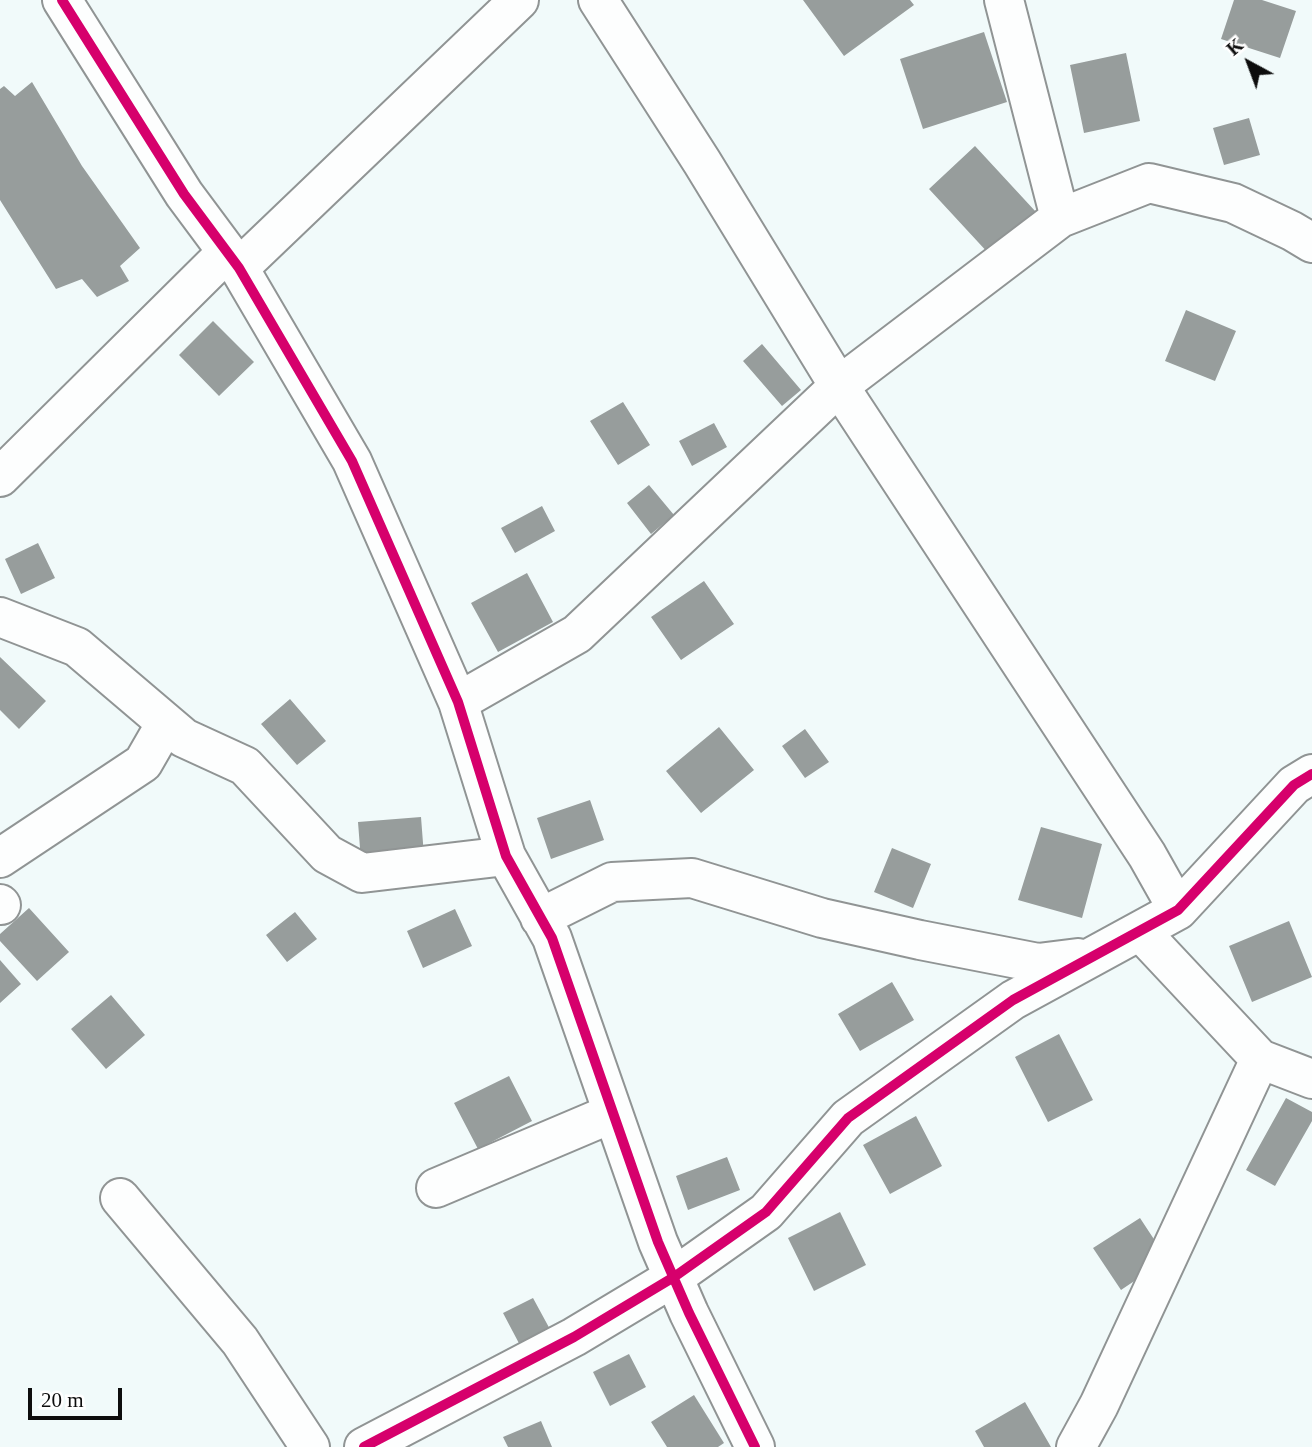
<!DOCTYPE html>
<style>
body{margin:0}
#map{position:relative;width:1312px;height:1447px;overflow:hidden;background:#f1fafa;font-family:"Times New Roman",serif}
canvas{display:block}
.north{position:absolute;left:1214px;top:28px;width:70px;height:70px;-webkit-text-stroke:5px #fff;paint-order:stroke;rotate:319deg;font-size:19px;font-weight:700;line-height:28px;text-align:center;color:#0d0d0d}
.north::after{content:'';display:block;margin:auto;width:24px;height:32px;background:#0d0d0d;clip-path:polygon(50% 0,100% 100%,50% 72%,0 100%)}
.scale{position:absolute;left:28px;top:1388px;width:94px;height:32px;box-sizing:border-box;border:4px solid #0d0d0d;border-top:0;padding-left:9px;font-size:21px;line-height:24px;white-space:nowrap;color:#0d0d0d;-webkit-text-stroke:5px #fff;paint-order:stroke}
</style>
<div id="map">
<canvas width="1312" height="1447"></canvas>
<div class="north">K</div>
<div class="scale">20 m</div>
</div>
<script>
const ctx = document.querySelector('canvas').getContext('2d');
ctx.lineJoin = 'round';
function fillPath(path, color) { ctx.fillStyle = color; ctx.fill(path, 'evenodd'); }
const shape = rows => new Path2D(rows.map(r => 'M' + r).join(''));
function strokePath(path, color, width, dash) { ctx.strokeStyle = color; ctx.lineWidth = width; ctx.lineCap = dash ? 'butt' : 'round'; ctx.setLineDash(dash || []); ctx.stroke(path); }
const building = shape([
 [803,0,910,0,914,5,844,56],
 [1234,0,1262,0,1296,11,1280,58,1221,39],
 [984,32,1007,102,923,129,900,59],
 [1126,53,1140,121,1084,133,1070,65],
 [32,82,82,166,140,248,120,266,129,281,97,297,82,279,56,289,0,200,0,89,4,86,15,96],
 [1249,118,1260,155,1224,165,1213,128],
 [975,146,1036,212,990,255,929,189],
 [1186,310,1236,331,1215,381,1165,361],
 [213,321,254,362,219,396,179,355],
 [762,344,801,390,782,406,743,361],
 [623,402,650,445,618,465,590,421],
 [714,423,727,447,692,466,679,441],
 [649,485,674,515,651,534,627,503],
 [542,506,555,531,515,553,501,528],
 [38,543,55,578,21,594,5,559],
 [527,573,553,622,498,652,471,603],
 [704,581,734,624,681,660,651,617],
 [0,657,46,701,19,729,0,710],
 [290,699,326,741,297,765,261,724],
 [719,727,754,770,701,813,666,771],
 [805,729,829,762,805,778,782,746],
 [590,800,604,840,551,859,537,818],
 [421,817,424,856,361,861,358,822],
 [1041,827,1102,844,1082,918,1018,900],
 [892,848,931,864,913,908,874,892],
 [29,908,69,952,37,981,0,941,0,934],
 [455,909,472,946,423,968,407,931],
 [295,912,317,939,287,962,266,935],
 [1289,921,1312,977,1252,1002,1229,946],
 [0,960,21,984,0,1003],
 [892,982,914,1020,860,1051,838,1014],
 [111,995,145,1035,106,1069,71,1029],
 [1059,1034,1093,1100,1048,1122,1015,1057],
 [509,1076,532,1121,478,1149,454,1103],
 [1286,1098,1312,1112,1312,1121,1275,1186,1246,1170],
 [916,1116,942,1166,890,1194,863,1145],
 [727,1157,740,1190,688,1210,676,1176],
 [840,1212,866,1265,814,1291,788,1238],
 [1140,1218,1167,1259,1121,1290,1093,1248],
 [533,1298,552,1333,522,1349,503,1313],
 [629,1354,646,1387,610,1406,593,1372],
 [694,1395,724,1443,718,1447,667,1447,651,1422],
 [1025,1402,1051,1447,984,1447,975,1431],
 [541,1421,552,1447,508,1447,503,1437]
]);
const minor = shape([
 [62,0,184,194,239,268,352,461,458,702,506,856,552,938,658,1242,689,1313,755,1447],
 [598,0,702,162,839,386,1147,855,1178,910],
 [1060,218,1149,183,1233,203,1292,231,1312,243],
 [239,268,519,0],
 [0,477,227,252],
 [0,617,77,647,184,738,245,766,327,854,362,873,506,856],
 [458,702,577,634,839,386,1060,218,1004,0],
 [0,858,143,763,166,723],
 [0,904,1,905],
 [540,918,612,882,692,878,822,918,920,940,1038,963,1078,958],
 [1260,1059,1312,1079],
 [436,1188,613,1113],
 [120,1198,240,1341,310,1447],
 [364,1447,574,1337,674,1277,766,1212,848,1118,1013,1000,1178,910,1294,785,1312,774],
 [1076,1447,1099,1405,1260,1059,1140,931]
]);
const cycleway = shape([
 [62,0,184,194,239,268,352,461,458,702,506,856,552,938,658,1242,689,1313,755,1447],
 [364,1447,574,1337,674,1277,766,1212,848,1118,1013,1000,1178,910,1294,785,1312,774]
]);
fillPath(building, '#979d9c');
strokePath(minor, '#909494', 42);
strokePath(minor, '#fdfefe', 38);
strokePath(cycleway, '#d6006c', 10);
</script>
